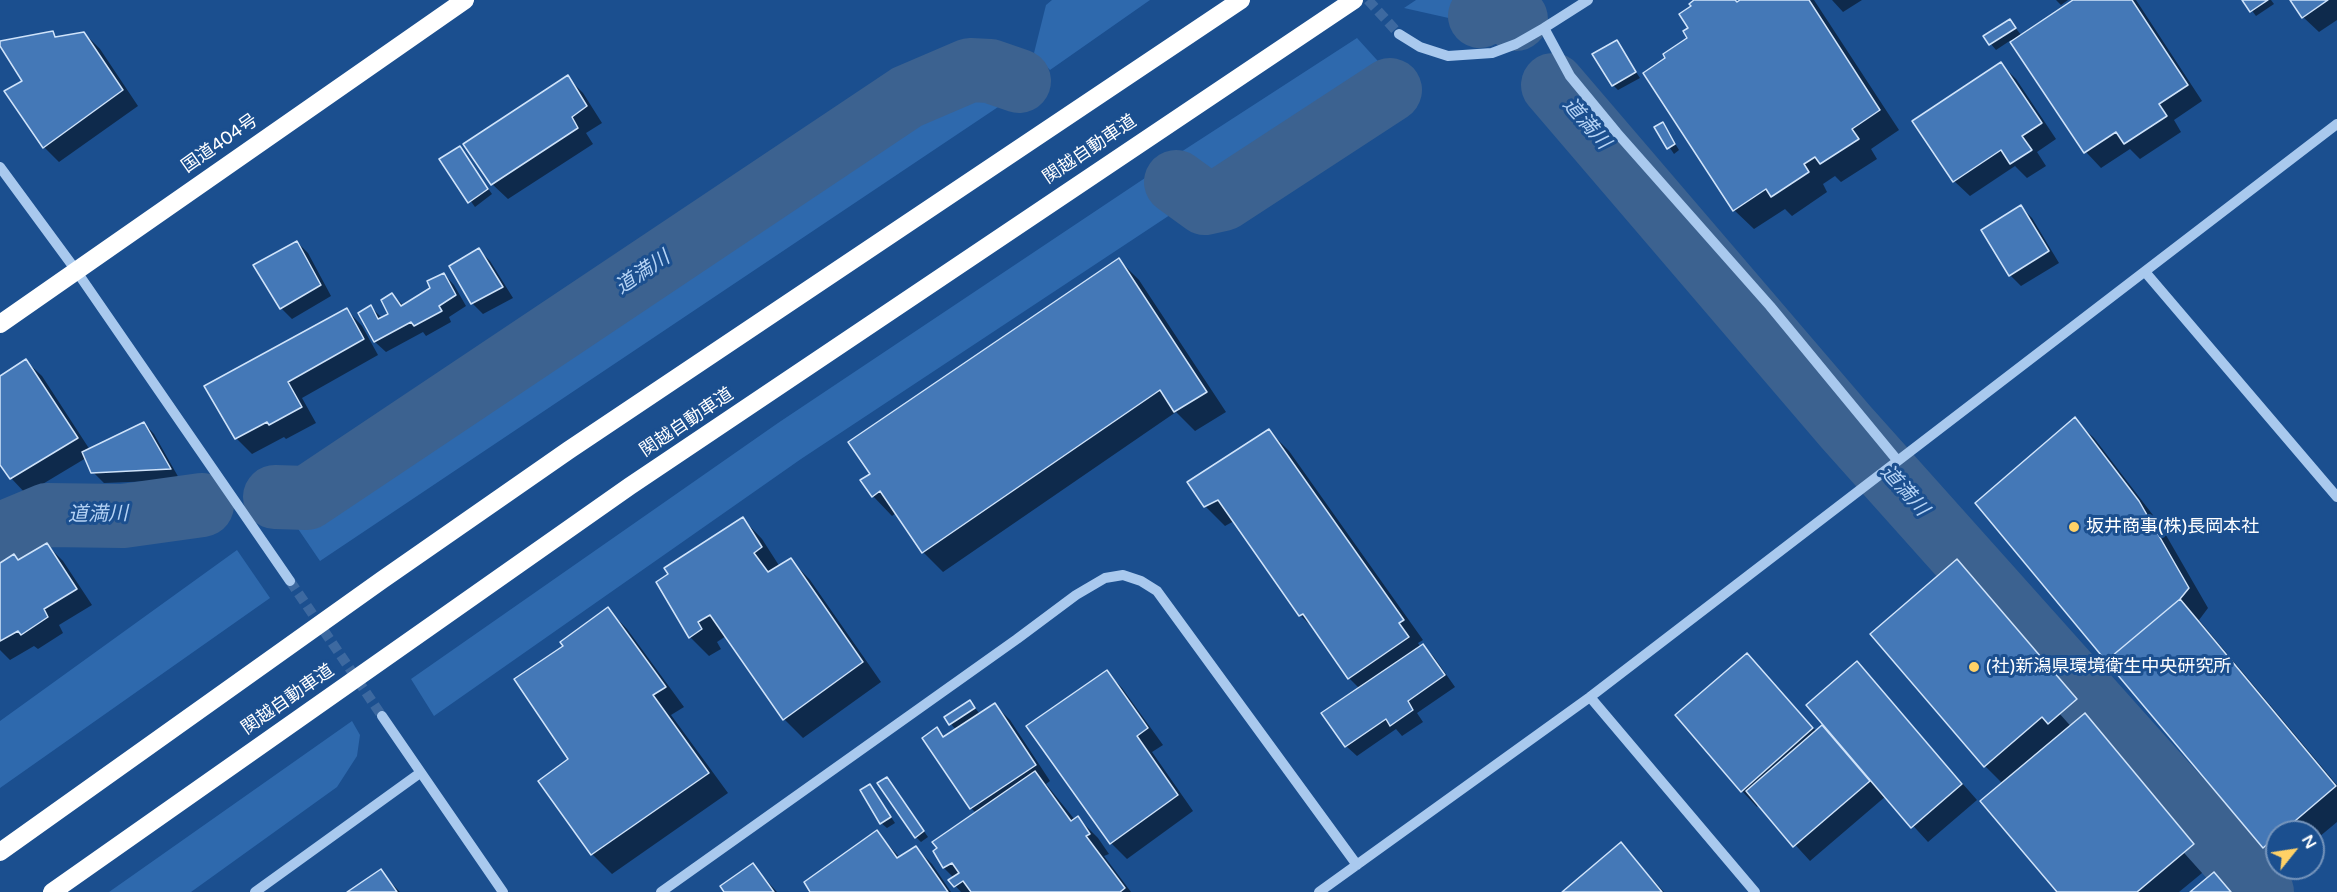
<!DOCTYPE html>
<meta charset="utf-8">
<style>
body{margin:0}
#map{position:relative;width:2337px;height:892px;overflow:hidden;background:#1b4f8f;font-family:"Varela Round",sans-serif}
canvas{display:block}
.north{position:absolute;left:2265px;top:820px;width:60px;height:60px;box-sizing:border-box;background:#1b4f8f;border:2px solid #7695bc;border-radius:50%;rotate:60deg;font-size:16px;font-weight:700;line-height:24px;text-align:center;color:#fff}
.north::after{content:'';display:block;margin:auto;width:21px;height:27px;background:#ffd166;clip-path:polygon(50% 0,100% 100%,50% 72%,0 100%)}
</style>
<div id="map">
<canvas width="2337" height="892"></canvas>
<div class="north">N</div>
</div>
<script>
const ctx = document.querySelector('canvas').getContext('2d');
ctx.lineJoin = 'round';
function fillPath(path, color) { ctx.fillStyle = color; ctx.fill(path, 'evenodd'); }
const shape = rows => new Path2D(rows.map(r => 'M' + r).join(''));
function strokePath(path, color, width, dash) { ctx.strokeStyle = color; ctx.lineWidth = width; ctx.lineCap = dash ? 'butt' : 'round'; ctx.setLineDash(dash || []); ctx.stroke(path); }
function write(font, color, halo, rows, align = 'center') {
  ctx.font = font + ' "Varela Round","Noto Sans JP",sans-serif'; ctx.lineWidth = 6; ctx.setLineDash([]); ctx.textBaseline = 'middle'; ctx.strokeStyle = halo; ctx.fillStyle = color; for (const [text, x, y, turn = 0] of rows) {
    ctx.save(); ctx.translate(x, y); ctx.rotate((+turn || 0) * Math.PI / 180); ctx.textAlign = isNaN(turn) ? turn : align; if (halo) ctx.strokeText(text, 0, 0); ctx.fillText(text, 0, 0); ctx.restore();
  }
}
const green = shape([
 [1052,0,1150,0,1050,70,1034,53,1046,5],
 [1416,0,1484,0,1453,19,1404,8],
 [1357,38,1386,70,1203,188,1164,163],
 [975,78,994,80,1016,95,320,561,290,517,910,102],
 [1148,176,1164,195,1182,207,801,459,434,716,411,679,778,423],
 [237,550,270,598,0,788,0,721],
 [352,721,360,735,357,756,337,787,191,892,109,892]
]);
const shadow = shape([
 [1697,0,1734,0,1738,3,1743,0,1814,0,1899,130,1871,149,1877,159,1841,182,1835,176,1823,184,1827,192,1792,216,1785,209,1754,229,1734,210,1668,58,1689,39,1692,7],
 [1832,0,1862,0,1843,12],
 [2056,0,2068,0,2061,5],
 [2076,0,2136,0,2202,101,2174,120,2181,132,2140,159,2130,149,2101,168,2086,152,2011,40,1996,50,1985,37,2010,21,2022,36],
 [2244,0,2271,0,2274,4,2256,16],
 [2292,0,2337,0,2337,20,2319,32,2303,17],
 [53,33,57,38,84,33,100,49,138,106,59,162,44,147,25,82,0,43],
 [1616,42,1640,78,1618,90,1613,85],
 [2001,64,2016,79,2056,139,2037,152,2046,166,2027,178,2015,166,1970,196,1954,181],
 [567,77,583,93,602,123,586,133,593,144,508,199,492,184],
 [1663,124,1679,150,1674,154,1656,127],
 [460,148,492,194,475,207,441,160],
 [2021,207,2032,218,2059,263,2021,286,2010,275,1983,230],
 [297,242,308,253,331,296,292,319,281,308],
 [479,250,490,261,513,298,483,314,473,304,451,267],
 [1119,260,1139,280,1226,412,1195,431,1176,412,943,572,923,552,896,513,892,516,873,496,872,475],
 [444,274,454,285,466,306,449,317,451,322,426,336,423,332,386,352,375,342,360,313,371,307,381,317,390,314,392,294,404,306,432,289],
 [347,310,362,326,378,355,302,398,316,423,286,439,284,437,252,454,236,438],
 [26,361,42,376,90,450,144,423,154,434,180,480,104,483,93,472,86,458,26,494,11,478,0,462,0,377],
 [2074,419,2094,438,2159,523,2208,608,2199,620,2337,785,2337,822,2313,842,2313,832,2277,832,2277,860,2264,847],
 [1269,431,1289,451,1423,640,1418,643,1421,648,1423,646,1434,657,1455,687,1417,713,1423,722,1402,736,1396,729,1357,756,1346,746,1360,689,1349,678,1319,634,1300,615,1234,521,1225,526,1205,506],
 [743,519,762,539,780,567,791,560,810,580,881,682,803,738,784,719,726,636,717,642,721,649,709,656,690,637],
 [47,545,63,561,92,605,59,625,63,633,38,649,34,646,10,660,0,650,0,565,19,561],
 [1957,561,1976,581,2096,720,2092,723,2213,864,2179,892,2059,892,2003,784,1985,766],
 [608,609,627,629,684,707,671,715,728,793,612,874,592,854,571,759,566,646],
 [1747,655,1817,732,1824,725,1856,663,1977,800,1928,842,1886,796,1810,861,1759,805,1757,807,1742,791],
 [1107,672,1122,688,1163,745,1152,752,1193,811,1127,859,1111,843],
 [970,702,980,714,995,705,1010,720,1050,781,1046,784,1075,820,1078,818,1098,838,1109,854,1104,856,1131,892,961,892,950,880,954,878,944,868,935,852,976,813,971,808,937,729,945,737,956,730,946,718],
 [887,779,928,837,921,842,916,837],
 [870,785,895,823,887,828,881,823],
 [877,832,900,858,916,848,932,864,951,892,812,892],
 [1621,844,1664,892,1564,892],
 [753,865,777,892,726,892],
 [380,871,400,892,350,892]
]);
const stream = shape([
 [1501,3,1506,0]
]);
const river = shape([
 [1480,16,1501,3,1516,19],
 [1553,85,1846,427,2262,892],
 [1176,182,1205,203,1223,199,1390,90],
 [275,497,307,498,907,97,970,70,990,71,1019,81],
 [0,541,11,530,47,515,123,516,202,505]
]);
const building = shape([
 [1694,0,1735,0,1737,2,1740,0,1809,0,1880,110,1852,129,1859,139,1820,164,1815,157,1804,164,1809,172,1771,197,1766,189,1733,211,1643,73,1665,58,1663,54,1687,38,1683,31,1688,28,1679,14,1691,6,1689,4,1694,0],
 [2073,0,2132,0,2188,85,2159,104,2167,116,2124,144,2116,132,2084,153,2010,42,2073,0],
 [2242,0,2268,0,2250,12,2242,0],
 [2290,0,2328,0,2302,18,2290,0],
 [2010,19,2016,28,1989,45,1983,36,2010,19],
 [53,31,55,37,84,32,123,90,43,148,4,91,22,81,0,46,0,41,53,31],
 [1617,40,1636,72,1612,86,1592,54,1617,40],
 [2001,62,2042,123,2022,136,2032,150,2010,164,2001,150,1953,182,1912,121,2001,62],
 [568,75,587,106,572,117,578,128,491,185,463,144,568,75],
 [1663,122,1675,144,1667,149,1654,127,1663,122],
 [460,146,488,189,468,203,439,159,460,146],
 [2021,205,2049,251,2009,276,1981,230,2021,205],
 [297,241,321,285,280,309,253,265,297,241],
 [479,248,503,287,471,304,449,266,479,248],
 [1119,258,1207,392,1174,412,1160,390,922,553,880,491,872,497,860,480,870,474,848,442,1119,258],
 [444,273,456,295,439,306,442,311,414,326,411,322,374,342,358,313,371,305,378,319,388,314,381,300,392,293,401,306,430,288,427,281,444,273],
 [347,308,364,339,288,382,302,407,269,425,267,422,235,439,204,386,347,308],
 [26,359,78,438,10,479,0,465,0,376,26,359],
 [2075,417,2139,501,2189,588,2180,599,2106,661,1975,503,2075,417],
 [144,422,171,469,91,473,82,452,144,422],
 [1269,429,1404,620,1399,623,1409,637,1348,679,1303,614,1299,616,1218,500,1204,507,1187,482,1269,429],
 [743,517,762,547,754,553,768,572,791,558,863,662,783,720,710,615,698,622,702,629,689,638,656,582,668,574,664,568,743,517],
 [47,543,77,589,44,609,48,617,21,635,18,631,0,641,0,563,14,554,18,560,47,543],
 [1957,559,2077,699,2048,724,2042,717,1984,767,1870,634,1957,559],
 [2180,599,2336,786,2282,832,2277,832,2277,836,2263,848,2106,661,2180,599],
 [608,607,666,687,653,695,709,773,591,855,538,781,568,759,514,679,563,646,560,642,608,607],
 [1423,644,1445,675,1408,701,1413,710,1390,726,1386,719,1345,747,1321,713,1423,644],
 [1747,653,1813,728,1741,792,1675,715,1747,653],
 [1857,661,1962,784,1911,828,1806,705,1857,661],
 [1107,670,1148,728,1137,736,1178,795,1110,844,1026,726,1107,670],
 [970,700,975,708,949,725,944,717,970,700],
 [995,703,1036,765,970,809,922,738,937,727,943,737,995,703],
 [2085,713,2194,844,2137,892,2057,892,1980,801,2085,713],
 [1822,725,1870,781,1793,847,1746,791,1822,725],
 [1035,771,1071,821,1078,816,1090,834,1086,836,1125,888,1120,892,971,892,963,881,954,887,948,880,959,873,952,863,943,868,933,851,937,848,932,842,1035,771],
 [887,777,924,831,915,838,877,783,887,777],
 [870,784,891,817,880,824,860,790,870,784],
 [877,830,897,858,916,846,948,892,810,892,804,882,877,830],
 [1621,842,1662,892,1562,892,1621,842],
 [753,863,774,892,724,892,720,886,753,863],
 [381,869,397,892,347,892,381,869],
 [2214,872,2231,892,2190,892,2214,872]
]);
const minorTunnel = shape([
 [1368,0,1399,34],
 [290,581,382,716]
]);
const minor = shape([
 [1544,28,1570,76,1617,133,1770,306,1897,460],
 [1399,34,1420,47,1448,56,1492,53,1516,44,1544,28,1588,0],
 [0,167,75,269,290,581],
 [2146,273,2337,497],
 [1590,697,1755,892],
 [382,716,503,892],
 [255,892,420,773],
 [661,892,1017,639,1076,595,1105,578,1123,575,1141,581,1157,591,1357,865],
 [1319,892,1590,697,2337,124]
]);
const highway = shape([
 [0,324,465,0],
 [0,852,382,580,569,450,1241,0],
 [52,892,630,486,1354,0]
]);
const markers = [
 [2074,527,6,"#ffd166"],
 [1974,667,6,"#ffd166"]
];
const streetNames = [
 ["国道404号",220,144,-35],
 ["関越自動車道",1090,150,-34],
 ["関越自動車道",687,423,-34],
 ["関越自動車道",288,700,-35]
];
const poiNames = [
 ["坂井商事(株)長岡本社",2086,527],
 ["(社)新潟県環境衛生中央研究所",1986,667]
];
const waterNames = [
 ["道満川",1586,124,49],
 ["道満川",643,273,-34],
 ["道満川",1904,491,48],
 ["道満川",98,515,-1]
];
fillPath(green, '#2e69ad');
fillPath(shadow, '#0007');
strokePath(stream, '#9cc4f0', 10);
strokePath(river, '#3c6290', 64);
fillPath(building, '#4478b7');
strokePath(building, '#cfe3fa', 1.5);
strokePath(minorTunnel, '#3d69a0', 10, [10, 5]);
strokePath(minor, '#a9c9ee', 10);
strokePath(highway, '#fff', 18);
for (const [x, y, r, color] of markers) { const dot = new Path2D(); dot.arc(x, y, r, 0, 2 * Math.PI); ctx.fillStyle = color; ctx.fill(dot); strokePath(dot, '#1b4f8f', 2); }
write('18px', '#fff', '#1b4f8f', streetNames);
write('18px', '#fff', '#1b4f8f', poiNames, 'left');
write('italic 20px', '#b5d3f5', '#1b4f8f', waterNames);
</script>
